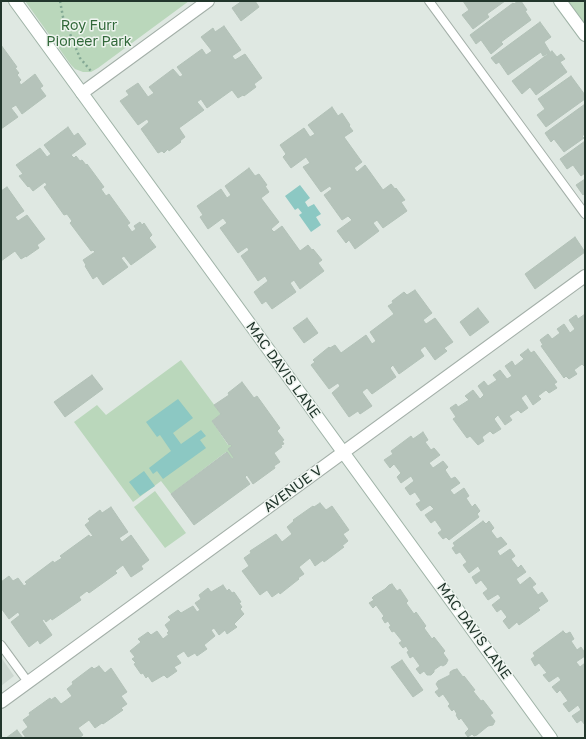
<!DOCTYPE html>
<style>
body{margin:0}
#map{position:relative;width:586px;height:739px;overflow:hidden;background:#dfe8e2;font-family:"Golos Text",sans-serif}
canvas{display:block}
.frame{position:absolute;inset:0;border:2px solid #22362c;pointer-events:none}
</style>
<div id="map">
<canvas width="586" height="739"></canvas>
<div class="frame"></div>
</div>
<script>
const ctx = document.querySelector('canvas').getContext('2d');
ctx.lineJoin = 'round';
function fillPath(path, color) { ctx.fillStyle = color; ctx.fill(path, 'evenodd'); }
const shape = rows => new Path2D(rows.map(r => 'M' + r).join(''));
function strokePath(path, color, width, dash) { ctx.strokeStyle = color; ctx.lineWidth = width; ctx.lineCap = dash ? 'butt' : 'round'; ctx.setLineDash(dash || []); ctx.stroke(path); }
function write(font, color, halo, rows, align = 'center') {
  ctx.font = font + ' "Golos Text",sans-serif'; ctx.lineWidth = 3; ctx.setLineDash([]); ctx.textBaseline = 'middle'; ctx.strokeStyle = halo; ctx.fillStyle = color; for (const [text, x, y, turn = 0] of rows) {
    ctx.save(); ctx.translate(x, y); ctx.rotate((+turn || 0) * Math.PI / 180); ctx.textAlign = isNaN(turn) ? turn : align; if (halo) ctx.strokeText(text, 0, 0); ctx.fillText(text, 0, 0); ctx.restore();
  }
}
const built = shape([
 [1,657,14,676,1,686]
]);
const green = shape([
 [25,1,189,1,98,68,91,72,83,72,75,69,71,65],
 [565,1,585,1,585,28],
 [181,360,221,414,212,421,228,445,230,444,232,446,234,458,232,459,226,452,171,494,161,481,133,502,74,422,97,405,106,415],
 [155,491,186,533,165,548,134,507]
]);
const water = shape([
 [300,185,310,198,305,202,308,207,314,204,321,214,316,217,321,225,311,232,299,215,302,213,298,208,295,210,285,196],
 [178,399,193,418,173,433,181,444,201,430,206,436,200,440,206,448,163,479,157,471,153,474,149,468,171,451,160,435,157,437,146,422],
 [144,471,155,486,140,496,129,482]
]);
const building = shape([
 [242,1,255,1,259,7,241,21,232,8,242,1],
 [463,1,505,1,487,14,489,17,473,29,462,15,469,10,463,1],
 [518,1,521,1,527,10,525,11,531,20,501,42,503,44,491,54,481,40,476,44,470,35,513,3,514,4,518,1],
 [540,22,551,37,544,42,550,52,543,56,541,52,508,75,499,62,496,64,491,58,540,22],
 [224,26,241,50,232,56,235,60,245,54,262,78,254,84,256,87,244,96,243,95,238,98,232,90,207,108,201,99,197,102,204,110,179,128,185,137,180,141,181,142,169,151,168,149,164,153,162,151,158,153,141,129,149,122,147,119,138,125,120,101,129,95,126,91,138,83,148,97,154,93,149,87,173,69,180,77,183,75,177,67,202,49,206,55,212,51,201,37,213,28,215,32,224,26],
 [1,45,17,67,15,68,19,73,17,75,21,80,19,82,21,85,35,74,43,86,40,88,46,96,22,114,16,105,11,108,18,117,1,129,1,45],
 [552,51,557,57,561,54,565,59,560,62,567,72,536,95,530,87,522,94,512,81,552,51],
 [571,76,585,95,585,99,546,127,537,115,545,109,538,99,571,76],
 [585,104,585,134,582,136,584,138,564,152,554,139,551,142,545,133,585,104],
 [332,107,338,116,342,113,350,125,349,126,353,131,344,137,362,162,354,168,357,172,365,165,383,190,391,184,395,189,396,188,405,200,401,202,407,211,383,228,377,220,373,223,379,231,355,249,349,240,346,243,337,231,352,220,348,216,342,220,324,195,332,189,330,186,321,192,303,167,310,163,306,157,291,168,283,157,286,154,280,145,304,128,310,137,315,134,308,125,332,107],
 [68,127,74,136,78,133,86,144,71,155,74,158,76,156,80,161,82,160,86,165,87,164,104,187,101,189,106,196,109,194,130,223,127,225,132,232,136,229,134,226,140,222,142,225,144,223,152,235,149,238,156,247,131,265,124,256,121,258,128,267,103,285,97,276,93,279,85,266,86,265,83,260,95,252,93,250,91,251,70,223,72,221,67,214,64,215,44,187,47,185,45,182,33,191,29,186,28,187,19,176,23,174,16,165,40,148,47,157,51,154,44,145,68,127],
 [585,141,585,173,581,176,573,165,567,169,560,159,585,141],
 [249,168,255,176,259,174,267,185,265,186,269,192,261,198,279,222,271,229,274,232,282,226,300,251,308,245,312,250,313,249,322,260,318,263,324,271,300,289,294,280,290,283,296,292,272,309,266,301,262,304,254,292,268,281,265,276,258,281,241,256,249,250,247,247,238,253,220,228,227,223,223,218,208,229,200,217,203,215,197,206,221,189,227,198,231,195,225,186,249,168],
 [585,179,585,193,583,195,576,185,585,179],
 [7,187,24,211,15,217,18,221,27,215,45,239,37,245,39,248,26,257,26,256,21,259,15,251,1,261,1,191,7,187],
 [575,237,585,252,535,289,525,274,575,237],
 [415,290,432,313,423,320,426,324,435,318,453,342,444,348,447,351,435,360,425,346,420,350,424,356,399,374,393,365,390,368,396,377,372,394,367,388,362,392,372,406,360,414,358,411,349,417,332,393,340,386,338,383,329,389,311,365,315,362,313,360,329,347,330,348,335,345,341,353,366,335,372,344,376,341,370,332,394,314,388,306,393,303,392,301,404,292,407,295,415,290],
 [478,308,489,322,470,336,460,322,478,308],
 [585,314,585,367,582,364,574,370,577,374,569,379,566,376,564,378,541,346,543,345,540,340,548,334,552,339,560,333,557,329,564,324,570,333,575,329,569,320,576,315,578,319,585,314],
 [307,318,318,333,304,343,293,328,307,318],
 [528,349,531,353,534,351,557,382,554,384,557,388,549,393,546,390,538,396,541,399,533,405,526,394,521,398,528,408,521,413,518,410,509,416,512,420,505,425,498,415,494,419,501,429,493,434,490,431,482,437,484,441,478,445,470,436,467,438,453,419,456,417,450,408,456,404,458,407,469,400,465,396,473,390,480,399,484,395,478,386,484,381,488,386,497,380,493,375,500,370,507,379,512,376,505,366,512,361,515,366,524,359,520,355,528,349],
 [92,375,103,389,65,417,54,402,92,375],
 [242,382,254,398,257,396,280,428,277,431,284,440,282,441,284,444,281,445,282,447,274,453,280,462,274,466,275,468,253,484,247,475,245,477,250,484,194,525,171,494,227,452,232,459,234,458,228,449,232,446,230,444,229,445,212,421,221,414,214,405,229,395,228,393,242,382],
 [423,432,428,440,425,442,431,450,434,448,440,455,429,463,433,468,443,461,448,467,445,470,451,479,455,477,460,483,450,490,454,495,464,488,469,496,466,498,472,507,475,504,480,511,477,514,479,517,449,540,446,537,443,539,438,533,442,530,435,520,431,523,425,515,434,509,430,505,421,511,416,504,421,501,415,492,410,495,405,488,414,481,411,476,401,483,397,477,401,473,394,464,390,468,384,460,393,454,391,451,411,436,413,439,423,432],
 [320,503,326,510,332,506,349,530,343,534,348,541,342,546,344,547,324,562,323,560,315,566,310,558,299,567,304,574,298,578,299,579,280,594,279,592,272,597,267,590,260,595,242,571,249,566,244,558,251,553,250,551,276,534,282,542,292,534,287,527,294,521,293,520,313,506,314,507,320,503],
 [111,507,128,532,119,538,122,542,131,535,149,560,141,566,143,569,131,577,123,565,115,571,117,573,89,593,87,591,79,597,81,600,52,620,51,618,46,622,44,619,42,620,52,635,40,644,38,640,29,647,11,622,20,615,18,612,9,619,1,608,1,582,9,576,13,581,18,578,24,586,27,584,25,582,53,561,54,563,62,558,60,556,89,535,90,537,93,536,85,525,90,521,88,519,100,510,102,513,111,507],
 [483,521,486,524,489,521,494,528,491,531,497,539,501,537,507,544,497,551,500,556,510,549,515,556,511,559,518,568,521,565,526,572,516,579,520,585,530,577,536,584,532,587,538,595,542,592,548,601,538,608,540,610,519,625,517,622,509,629,503,621,507,617,501,609,497,612,492,605,501,598,498,594,488,600,483,593,488,589,481,580,476,584,472,577,481,571,478,566,469,573,463,565,467,562,460,552,456,554,452,548,455,546,453,543,483,521],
 [392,584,397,591,400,589,408,601,406,603,414,614,416,612,426,626,424,628,432,639,434,637,445,651,443,653,448,660,446,664,443,666,441,665,434,670,434,672,431,675,427,675,424,671,420,674,416,669,420,666,413,656,410,658,407,652,409,651,406,646,403,648,399,643,402,641,394,631,392,632,389,627,391,626,388,621,385,623,382,618,384,616,376,605,373,608,369,603,374,600,372,598,374,596,385,589,389,585,392,584],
 [223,585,227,591,229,589,232,593,234,592,241,602,239,603,242,607,240,609,244,614,234,624,237,627,227,634,225,630,219,635,214,628,211,630,215,636,204,645,207,649,197,656,195,653,188,657,184,651,176,656,181,663,174,667,177,671,167,678,164,675,152,682,148,676,146,678,143,673,141,674,134,664,136,663,132,659,135,657,130,651,141,642,138,639,148,632,151,635,157,631,163,639,169,634,167,633,169,631,165,625,171,620,168,617,178,610,181,613,193,606,197,612,200,610,195,603,201,599,199,595,208,588,211,592,223,585],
 [563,631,566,634,570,632,574,639,571,641,577,650,581,647,585,653,585,656,576,662,580,667,585,663,585,725,581,720,577,723,572,716,581,710,578,705,569,712,563,704,568,701,560,690,557,693,552,687,561,680,558,676,549,682,543,675,547,673,539,663,535,666,531,659,535,656,533,653,563,631],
 [402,660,423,690,413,697,391,667,402,660],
 [99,666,105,673,111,668,127,692,121,696,127,704,121,708,123,710,103,724,102,723,95,728,89,720,78,728,83,735,79,738,26,738,22,732,28,727,23,720,30,715,29,713,50,698,51,700,55,697,61,704,72,696,67,689,73,684,72,682,92,667,94,669,99,666],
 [457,669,463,677,464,676,475,690,473,691,481,701,483,700,493,713,490,715,495,721,493,725,488,726,477,735,474,736,472,734,468,737,465,733,469,729,461,718,459,720,456,715,457,714,454,709,452,711,448,706,450,704,443,694,439,697,435,692,439,689,436,684,438,681,450,675,450,672,453,670,457,669],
 [17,730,23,738,6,738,17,730]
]);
const path = shape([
 [60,1,63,17,80,58,91,71]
]);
const lane = shape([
 [429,1,585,214],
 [1,645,28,682]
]);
const street = shape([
 [82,93,208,1],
 [1,702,585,276]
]);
const secondary = shape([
 [15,1,551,738],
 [560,1,585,35]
]);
const parkNames = [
 ["Roy Furr",89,26],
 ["Pioneer Park",89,42]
];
const streetNames = [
 ["MAC DAVIS LANE",283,370,54],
 ["AVENUE V",293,489,-36],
 ["MAC DAVIS LANE",474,631,54]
];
fillPath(built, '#cdd8d1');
fillPath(green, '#bad7bb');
fillPath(water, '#8cc8c3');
fillPath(building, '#b5c3ba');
strokePath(building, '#b2c1b7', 1);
strokePath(lane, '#a3afa8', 10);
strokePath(street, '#a3afa8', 14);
strokePath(secondary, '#9fb3a7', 14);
strokePath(path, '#83a894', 2.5, [2, 3]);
strokePath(lane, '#fff', 8);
strokePath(street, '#fff', 12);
strokePath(secondary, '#fff', 12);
write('14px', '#316839', '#eff5f0', parkNames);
write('14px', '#22362c', '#eff5f0', streetNames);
</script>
